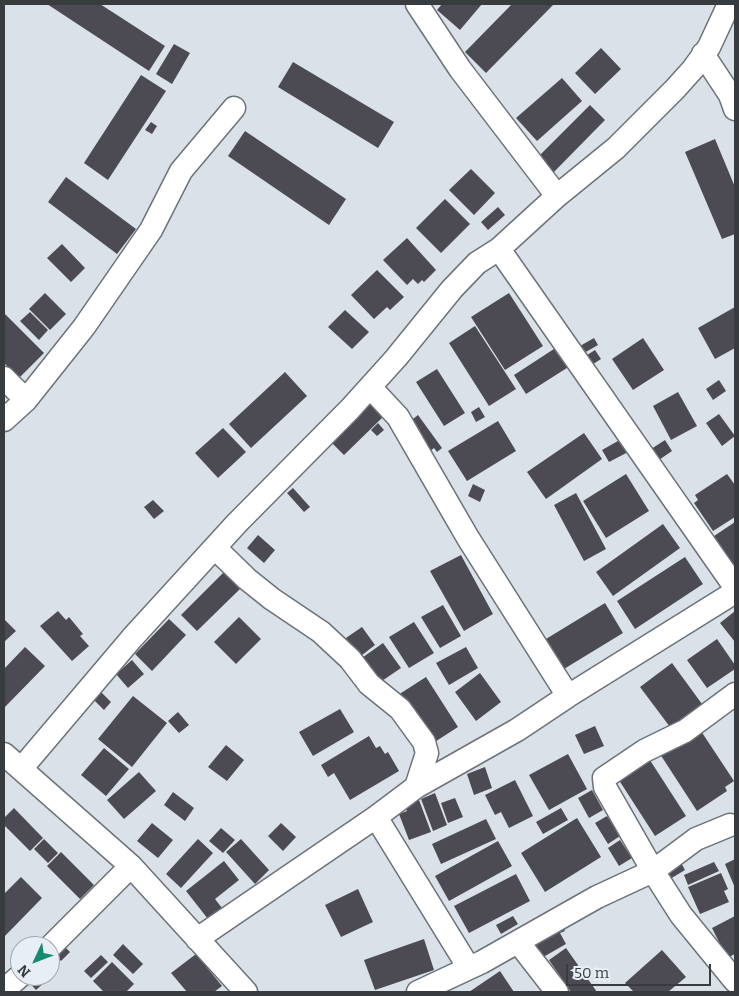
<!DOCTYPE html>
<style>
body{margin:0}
#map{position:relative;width:739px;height:996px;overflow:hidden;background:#dae1e8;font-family:Bitter,serif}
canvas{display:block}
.frame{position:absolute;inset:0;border:5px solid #393c3f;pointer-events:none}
.north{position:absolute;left:10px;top:936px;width:50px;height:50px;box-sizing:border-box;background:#e7eef5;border:1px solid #a1a7ac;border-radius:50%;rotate:227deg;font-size:14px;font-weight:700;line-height:20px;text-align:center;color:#393c3f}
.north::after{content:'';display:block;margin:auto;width:18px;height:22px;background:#128b6e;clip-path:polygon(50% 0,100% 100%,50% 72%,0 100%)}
.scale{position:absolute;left:566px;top:964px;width:145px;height:22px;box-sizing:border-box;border:2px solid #393c3f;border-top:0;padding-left:6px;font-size:15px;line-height:18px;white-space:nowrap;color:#393c3f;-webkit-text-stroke:4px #e7eef5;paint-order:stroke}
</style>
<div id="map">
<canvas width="739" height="996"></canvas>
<div class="frame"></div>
<div class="north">N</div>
<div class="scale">50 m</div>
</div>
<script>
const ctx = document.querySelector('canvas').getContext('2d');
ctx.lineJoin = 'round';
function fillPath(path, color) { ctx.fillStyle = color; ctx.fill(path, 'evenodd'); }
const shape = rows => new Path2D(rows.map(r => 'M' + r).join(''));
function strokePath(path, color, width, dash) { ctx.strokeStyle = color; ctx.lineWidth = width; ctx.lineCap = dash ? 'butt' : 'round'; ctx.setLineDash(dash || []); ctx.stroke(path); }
const building = shape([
 [47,4,100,4,165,46,149,71],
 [442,4,482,4,460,30,437,10],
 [512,4,554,4,486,73,465,52],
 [174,44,190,53,172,84,156,74],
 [601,48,621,69,595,94,575,73],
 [293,62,394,122,378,148,278,87],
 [141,75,166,91,108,180,84,163],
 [562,78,582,101,537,141,516,118],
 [590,105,605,120,552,174,536,159],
 [151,122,157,126,152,134,145,130],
 [245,131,346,199,329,225,228,156],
 [715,139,735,187,735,234,722,239,685,152],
 [471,169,495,193,474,215,449,190],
 [66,177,136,229,117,254,48,202],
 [445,199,470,224,441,253,416,228],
 [498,207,505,215,488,230,481,222],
 [407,238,436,270,424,282,422,280,418,284,413,279,407,285,383,260],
 [62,244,85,268,71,282,47,258],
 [377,270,404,297,390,310,387,307,374,319,351,295],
 [45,293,66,314,50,330,29,309],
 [509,293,543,346,505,370,471,317],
 [735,307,735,348,715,359,698,328],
 [345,310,369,332,352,349,328,327],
 [30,312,48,330,39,340,20,321],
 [4,313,44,353,19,378,4,363],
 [475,326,516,389,489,406,449,343],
 [594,338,598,345,584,353,580,346],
 [643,338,664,370,633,390,612,359],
 [557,347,570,366,526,394,514,375],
 [595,350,601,359,587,368,581,359],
 [437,369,465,413,444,426,416,382],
 [285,372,307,396,251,448,229,424],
 [719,380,726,391,713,400,706,389],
 [678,392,697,426,671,440,653,406],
 [370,404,383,417,344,455,331,442],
 [479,407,485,417,476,422,471,412],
 [719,414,735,436,722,446,706,423],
 [418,415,442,448,437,452,434,448,429,452,408,423],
 [498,421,516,451,467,481,448,451],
 [378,423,384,430,377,436,371,430],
 [223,428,246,452,218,478,195,453],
 [584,433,602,459,546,499,527,472],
 [625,437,632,450,609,462,602,450],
 [665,440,672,451,653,464,645,453],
 [626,474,649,511,606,538,583,501],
 [727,474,735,485,735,510,734,510,735,517,713,531,694,503,698,500,695,495],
 [473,484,485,490,480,502,468,496],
 [293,488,310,507,304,512,287,493],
 [576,493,606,549,584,561,554,505],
 [153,500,164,511,154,519,144,507],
 [735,522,735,562,732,565,714,536],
 [663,524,680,548,613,596,596,572],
 [258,535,275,550,264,563,247,548],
 [461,555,493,614,464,631,430,571],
 [685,557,703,584,635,629,617,601],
 [224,572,240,589,197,631,181,615],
 [605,603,623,633,559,672,541,642],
 [443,605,461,636,440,648,421,617],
 [58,611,66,620,69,617,83,634,80,636,89,646,72,661,40,626],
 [735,611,735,642,720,623],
 [239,617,261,639,236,664,214,642],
 [4,619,16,631,4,642],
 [169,619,186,635,152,671,135,654],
 [414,622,434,653,409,668,389,637],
 [362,627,375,645,357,659,343,640],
 [717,639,735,665,735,669,707,688,687,660],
 [383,643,401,668,376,685,359,660],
 [25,647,45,666,4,708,4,669],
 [466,647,478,668,449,685,436,663],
 [132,660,144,674,128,688,116,674],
 [672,663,702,704,670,727,640,687],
 [480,673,501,702,476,721,455,692],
 [426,677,458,727,430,745,398,695],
 [101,692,111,702,104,710,94,700],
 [133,696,167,723,132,767,98,739],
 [340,709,354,732,313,756,299,732],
 [178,712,189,725,179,733,168,721],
 [595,726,604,746,584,754,575,735],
 [699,728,734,781,725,787,727,791,697,811,660,754],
 [369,736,376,748,380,746,385,754,388,752,399,771,350,800,334,773,328,777,321,765],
 [226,745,244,760,227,781,208,767],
 [104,748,129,769,106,796,81,775],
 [568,754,587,789,549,810,529,775],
 [646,754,686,816,655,836,615,774],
 [485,767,492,788,474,795,467,774],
 [139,772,156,791,124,819,107,800],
 [515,780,533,816,509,828,501,812,495,815,485,795],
 [592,790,603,810,589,818,578,798],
 [173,792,194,808,185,821,164,805],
 [435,793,447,825,433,831,421,799],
 [455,798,463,817,448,823,441,803],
 [419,800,431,832,409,840,399,814,407,811,405,806],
 [14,808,43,838,30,851,4,825,4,818],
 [561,808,568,820,543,834,536,822],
 [607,816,620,836,608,844,595,823],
 [577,818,601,857,545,892,521,853],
 [486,819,496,839,441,864,432,844],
 [152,823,173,840,158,858,137,841],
 [281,823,296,837,283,851,268,836],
 [221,828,235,840,223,853,209,841],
 [44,839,58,853,48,863,34,849],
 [198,839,213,853,181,888,166,874],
 [241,839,269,870,255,884,226,852],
 [620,840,632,858,619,866,608,848],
 [498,841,512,866,449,901,435,876],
 [61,852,94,885,80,899,47,866],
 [678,857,685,870,670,879,662,865],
 [735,859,735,888,725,864],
 [224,861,239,880,215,899,222,908,208,919,186,891],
 [714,862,719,871,688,885,684,875],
 [721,873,728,889,724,891,729,902,700,914,688,887],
 [516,874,530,901,469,933,454,906],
 [21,877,42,898,4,937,4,894],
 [358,889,373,922,341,937,325,905],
 [513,916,518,924,501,934,496,925],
 [735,916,735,954,727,958,712,928],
 [559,922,565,931,560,933,566,944,538,960,527,940],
 [424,939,434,970,375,990,364,960],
 [62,944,70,952,61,961,53,952],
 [123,944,143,964,133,974,113,955],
 [566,948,597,992,571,992,549,960],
 [662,950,686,977,668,992,634,992,625,983],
 [196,954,222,986,214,992,187,992,171,973],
 [101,955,108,962,91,978,84,971],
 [112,962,134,984,126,992,104,992,93,981],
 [50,967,55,973,36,990,27,980,31,976,50,976],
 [500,971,514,992,469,992]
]);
const minor = shape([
 [417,4,460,69,557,196],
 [703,54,730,95,735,109],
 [499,249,735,587],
 [4,378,26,400],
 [370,387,398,417,468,538,568,696],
 [4,420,26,400,84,327,151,230,181,171,234,108],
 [215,548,247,579,272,599,321,632,350,659,369,684,400,709,424,742,427,753,416,787],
 [735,694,685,731,644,751,604,778,605,787,653,871,681,915,735,981],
 [4,754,131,866,246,992],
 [21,769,132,638,237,523,350,409,396,358,452,289,477,263,499,249,557,196,616,148,675,89,693,69,709,47,729,4],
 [376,817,469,968],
 [197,939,376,817,416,787,517,730,568,696,735,592],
 [516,943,522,947,557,992],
 [50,947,131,866],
 [4,990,20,976],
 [418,992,482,962,597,897,653,871,696,839,730,825]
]);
fillPath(building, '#4c4b53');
strokePath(minor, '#6c7278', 25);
strokePath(minor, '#fff', 22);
</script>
